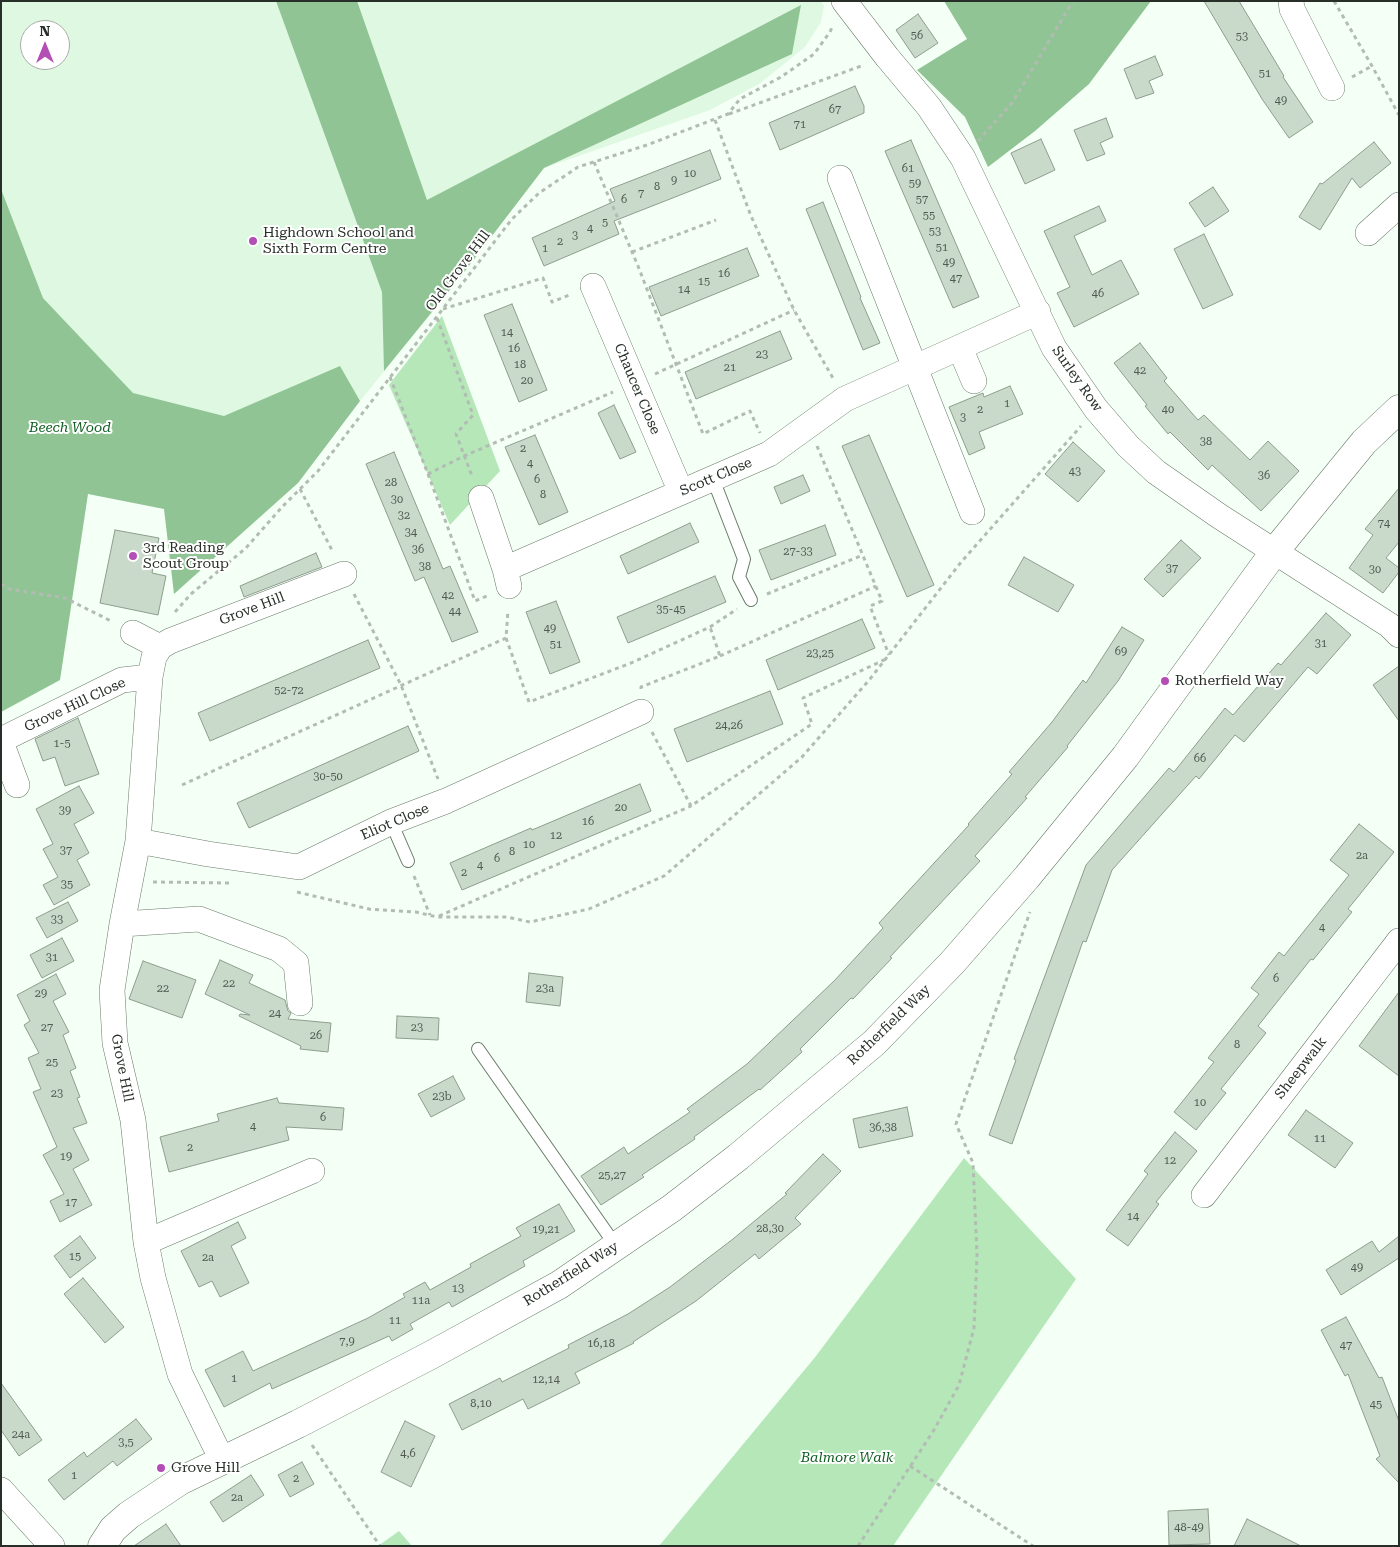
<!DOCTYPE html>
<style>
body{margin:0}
#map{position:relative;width:1400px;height:1547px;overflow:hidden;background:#f4fff5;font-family:"Roboto Serif",serif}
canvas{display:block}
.frame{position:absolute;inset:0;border:2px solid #282f28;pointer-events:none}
.north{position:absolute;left:20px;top:20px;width:50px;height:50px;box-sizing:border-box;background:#fff;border:1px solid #a9aca9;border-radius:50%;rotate:0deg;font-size:14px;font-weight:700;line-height:20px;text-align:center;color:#282f28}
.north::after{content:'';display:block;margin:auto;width:18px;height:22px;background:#b24eb4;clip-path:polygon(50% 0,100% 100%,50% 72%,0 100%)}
</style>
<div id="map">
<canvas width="1400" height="1547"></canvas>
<div class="frame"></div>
<div class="north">N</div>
</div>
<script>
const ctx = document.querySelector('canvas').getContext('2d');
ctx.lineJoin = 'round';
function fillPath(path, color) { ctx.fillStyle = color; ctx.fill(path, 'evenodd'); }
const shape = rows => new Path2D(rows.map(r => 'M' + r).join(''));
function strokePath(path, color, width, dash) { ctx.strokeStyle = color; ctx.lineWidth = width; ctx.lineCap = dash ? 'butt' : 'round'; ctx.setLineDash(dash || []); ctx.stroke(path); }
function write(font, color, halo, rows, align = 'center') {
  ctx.font = font + ' "Roboto Serif",serif'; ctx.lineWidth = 4; ctx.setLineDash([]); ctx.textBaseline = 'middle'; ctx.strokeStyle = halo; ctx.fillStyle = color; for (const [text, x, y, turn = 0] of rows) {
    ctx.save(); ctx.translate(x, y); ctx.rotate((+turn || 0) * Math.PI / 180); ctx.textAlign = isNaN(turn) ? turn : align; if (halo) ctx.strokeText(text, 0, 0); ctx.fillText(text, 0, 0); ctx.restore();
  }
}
const built = shape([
 [1,1,821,1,824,6,821,22,805,47,759,84,710,110,544,168,462,275,360,401,298,483,133,393,43,298,1,189],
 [30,30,60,30,60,60,30,60]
]);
const green = shape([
 [442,316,500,471,450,525,389,385],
 [964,1158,1076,1279,893,1546,659,1546,816,1356],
 [399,1531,412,1546,378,1546]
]);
const forest = shape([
 [276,1,357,1,427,200,801,5,792,54,544,168,462,275,384,371,382,292],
 [944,1,1151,1,1089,84,1035,131,988,167,965,117,917,70,967,39],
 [1,189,43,298,133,393,224,416,340,366,360,401,298,483,174,594,164,509,88,494,60,680,1,712]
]);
const building = shape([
 [1204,1,1239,1,1284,76,1283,77,1313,122,1289,138,1262,99,1204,1],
 [918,14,938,43,915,58,896,30,918,14],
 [1155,56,1163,75,1149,81,1154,93,1136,99,1124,69,1155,56],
 [855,86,864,106,864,113,780,150,769,123,855,86],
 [1106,118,1113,137,1100,143,1105,154,1087,161,1074,130,1106,118],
 [1041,139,1055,170,1025,184,1011,153,1041,139],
 [911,140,979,297,953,308,885,151,911,140],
 [1374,142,1391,163,1360,188,1352,178,1320,230,1299,217,1320,183,1322,184,1374,142],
 [710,150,721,179,614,221,619,234,544,266,532,238,615,201,610,189,710,150],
 [1213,187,1229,211,1205,227,1189,203,1213,187],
 [823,202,861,297,860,298,880,343,863,350,806,209,823,202],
 [1099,206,1106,221,1074,236,1092,275,1121,260,1139,294,1074,327,1057,293,1070,287,1044,231,1099,206],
 [1204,234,1233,295,1203,309,1174,249,1204,234],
 [747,248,759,276,661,316,649,287,747,248],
 [512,304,547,390,519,402,484,315,512,304],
 [780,331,792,359,696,399,685,372,780,331],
 [1140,343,1167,378,1164,381,1198,420,1204,415,1250,460,1268,441,1299,471,1261,511,1212,465,1208,470,1170,432,1168,434,1145,406,1147,405,1114,363,1140,343],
 [1010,386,1023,414,979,432,985,448,969,455,949,407,983,393,984,397,1010,386],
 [614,405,636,452,620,459,598,413,614,405],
 [535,435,568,512,539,525,505,447,535,435],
 [869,435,934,585,907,597,842,446,869,435],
 [1073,442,1105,471,1078,502,1045,474,1073,442],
 [394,452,443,569,450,566,478,632,452,642,424,577,415,581,366,464,394,452],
 [803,475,810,491,781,504,774,487,803,475],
 [1399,488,1399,542,1386,558,1399,568,1399,572,1383,593,1349,568,1373,535,1365,529,1399,488],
 [690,523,699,542,628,574,620,556,690,523],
 [825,525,836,555,771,580,759,550,825,525],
 [115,530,159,538,152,573,166,576,158,615,100,603,115,530],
 [1181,540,1201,558,1163,597,1144,579,1181,540],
 [316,553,322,567,244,597,240,586,316,553],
 [1024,557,1074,585,1058,612,1008,585,1024,557],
 [715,576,726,602,628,643,617,617,715,576],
 [556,601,580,662,550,674,526,612,556,601],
 [1326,613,1351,635,1317,674,1308,667,1244,742,1235,735,1199,779,1196,776,1112,870,1086,942,1083,941,1012,1144,989,1135,1016,1060,1014,1059,1086,865,1169,768,1174,772,1225,708,1233,715,1278,663,1281,665,1326,613],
 [862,619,875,648,778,690,766,660,862,619],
 [1122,627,1144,640,1118,681,1067,746,1068,747,1025,797,1027,798,975,856,980,861,890,957,892,958,853,999,851,998,800,1049,802,1052,760,1090,759,1089,694,1137,695,1139,642,1175,644,1177,601,1205,581,1176,624,1147,628,1154,690,1112,687,1109,747,1064,834,981,883,928,879,923,969,825,968,824,1012,774,1009,772,1052,722,1083,680,1086,683,1122,627],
 [368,640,380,668,210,741,198,713,368,640],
 [1399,666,1399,721,1373,685,1399,666],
 [770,691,783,724,687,762,674,729,770,691],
 [78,718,99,774,65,786,55,757,43,761,35,739,78,718],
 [408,726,419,751,249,828,237,803,408,726],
 [640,784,651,811,462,890,450,863,531,828,532,830,558,819,640,784],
 [79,786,94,813,74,824,89,853,77,860,90,885,54,905,43,885,58,877,43,849,53,844,36,809,79,786],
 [1359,824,1394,852,1348,909,1352,912,1313,960,1311,959,1258,1026,1266,1033,1221,1089,1226,1093,1196,1130,1174,1112,1214,1062,1208,1058,1259,994,1251,988,1279,952,1284,956,1349,875,1330,860,1359,824],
 [68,902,78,921,47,938,36,918,68,902],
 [62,938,74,961,42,978,30,955,62,938],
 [220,960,253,975,249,983,285,1000,288,1011,291,1013,288,1019,331,1023,328,1052,300,1049,301,1046,239,1016,240,1014,250,1015,205,994,220,960],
 [143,961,196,980,182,1018,129,999,143,961],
 [529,973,563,977,560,1006,526,1002,529,973],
 [56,974,66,994,53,1001,69,1032,63,1035,76,1068,70,1071,80,1097,77,1098,87,1123,73,1128,89,1160,73,1169,92,1205,60,1222,50,1201,64,1194,43,1155,57,1147,33,1092,41,1089,28,1058,39,1053,24,1025,30,1021,17,995,56,974],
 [1399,992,1399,1076,1359,1046,1399,992],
 [397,1016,439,1018,438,1040,396,1038,397,1016],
 [453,1076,465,1099,431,1117,418,1094,453,1076],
 [277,1098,279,1103,344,1108,342,1130,286,1127,289,1140,169,1172,160,1137,219,1121,217,1114,277,1098],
 [907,1107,913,1136,859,1148,853,1119,907,1107],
 [1306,1110,1353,1143,1335,1168,1288,1135,1306,1110],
 [1175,1132,1197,1151,1156,1202,1159,1204,1128,1246,1106,1230,1148,1174,1144,1171,1175,1132],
 [823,1154,841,1171,795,1218,801,1224,759,1259,755,1254,696,1301,633,1342,634,1343,575,1373,580,1383,528,1409,523,1399,462,1430,449,1404,500,1378,502,1382,569,1348,568,1345,628,1314,670,1287,733,1239,787,1194,785,1193,823,1154],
 [559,1204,575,1231,523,1261,525,1266,452,1307,449,1302,410,1324,413,1329,392,1341,389,1336,272,1389,270,1383,224,1407,205,1370,243,1351,253,1371,368,1318,405,1297,403,1294,425,1282,430,1290,471,1267,470,1264,521,1236,516,1228,559,1204],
 [238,1222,246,1238,231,1246,249,1283,220,1297,212,1281,199,1287,181,1251,238,1222],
 [80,1236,96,1258,70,1278,54,1256,80,1236],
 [1399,1236,1399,1258,1341,1295,1326,1270,1372,1241,1379,1252,1399,1236],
 [83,1278,124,1327,105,1343,64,1294,83,1278],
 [1346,1317,1379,1378,1382,1377,1399,1421,1399,1483,1376,1459,1380,1456,1348,1374,1345,1376,1321,1330,1346,1317],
 [1,1383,42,1440,19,1456,1,1430,1,1383],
 [136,1419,152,1439,117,1466,113,1461,64,1500,48,1480,84,1452,87,1457,136,1419],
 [405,1421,435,1436,411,1487,381,1472,405,1421],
 [302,1462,314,1484,290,1497,278,1475,302,1462],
 [251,1475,264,1495,223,1522,210,1502,251,1475],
 [1208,1509,1210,1544,1169,1545,1168,1511,1208,1509],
 [1247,1519,1301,1546,1234,1546,1247,1519],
 [166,1524,181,1546,134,1546,166,1524]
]);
const path = shape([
 [1334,1,1372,66,1399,115],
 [1352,77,1372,66],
 [729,114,864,65],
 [715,120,751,216,794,310,834,380],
 [978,141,1012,103,1073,1],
 [594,162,638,266,703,434,750,411,760,433],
 [632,252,716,220],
 [443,309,543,278,552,302,572,294],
 [437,318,473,415,456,434,472,476],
 [655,374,794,310],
 [390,377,428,474,464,456,613,392],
 [817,446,882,601,870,606,889,655],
 [428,474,475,601,489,595],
 [300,489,333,552],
 [1,584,9,589,65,598,113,622],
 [354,594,401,685,438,779],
 [767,594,863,555],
 [175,612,191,594,246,548,283,506,318,471,512,219,539,193,578,167,647,145,728,114,740,99,781,77,814,54,830,32,833,25],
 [506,638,529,702,631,663,710,627,737,609],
 [720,656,876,586],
 [641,689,641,687,720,656,710,627],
 [652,732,691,806,812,724,803,698,886,659],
 [182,785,506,638,508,610],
 [414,876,430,915],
 [153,882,229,883],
 [297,892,369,909,416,912,437,917,507,917,530,922,589,909,664,876,802,757,870,679,962,561,1081,426],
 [439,916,691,806],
 [312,1445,380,1546],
 [910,1466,1033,1546],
 [858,1546,934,1430,959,1385,974,1328,977,1255,973,1163,956,1124,1030,912]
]);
const lane = shape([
 [713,479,744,559,739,577,751,600],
 [391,822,408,861],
 [478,1049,616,1246]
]);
const street = shape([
 [844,1,887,57,929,107,963,158,1054,348,1096,409,1128,446,1156,472,1219,516,1389,625,1399,635],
 [1291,1,1292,9,1332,88],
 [840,178,972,512],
 [1368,233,1399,205],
 [593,286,681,492],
 [960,348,974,381],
 [481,498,505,569,509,586],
 [505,569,769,454,845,399,1038,312],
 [133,633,160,647],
 [1,740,122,680,150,677],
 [1,742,17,785],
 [138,841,208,854,299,867,391,822,446,801,641,712],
 [122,924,199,919,279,949,296,963,300,1003],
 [1204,1195,1399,941],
 [146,1242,312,1171],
 [222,1460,180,1374,153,1278,146,1242,133,1120,115,1043,112,990,122,924,138,841,150,677,154,657,160,647,170,641,344,574],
 [1,1490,52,1546]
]);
const secondary = shape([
 [102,1546,113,1529,129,1515,180,1481,298,1424,431,1355,559,1285,672,1208,738,1157,874,1043,952,963,1027,877,1125,757,1275,551,1364,442,1399,409]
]);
const markers = [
 [253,241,5,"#b24eb4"],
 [133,556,5,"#b24eb4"],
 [1165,681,5,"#b24eb4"],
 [161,1468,5,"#b24eb4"]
];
const numberNames = [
 ["56",917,36],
 ["53",1242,37],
 ["51",1265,74],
 ["49",1281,101],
 ["67",835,110],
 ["71",800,125],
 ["61",908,169],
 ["10",690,174],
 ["9",674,181],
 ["59",915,184],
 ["8",657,187],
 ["7",641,194],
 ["6",624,200],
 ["57",922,200],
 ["55",929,216],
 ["5",605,223],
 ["4",590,229],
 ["53",935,232],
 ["3",575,236],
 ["2",560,242],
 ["51",942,248],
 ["1",545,249],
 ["49",949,263],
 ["16",724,274],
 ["47",956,279],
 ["15",704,282],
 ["14",684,290],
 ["46",1098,294],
 ["14",507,333],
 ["16",514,349],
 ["23",762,355],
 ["18",520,365],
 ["21",730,368],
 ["42",1140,371],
 ["20",527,381],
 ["1",1007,404],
 ["2",980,410],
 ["40",1168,410],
 ["3",963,418],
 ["38",1206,442],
 ["2",523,449],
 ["4",530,464],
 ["43",1075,472],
 ["36",1264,476],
 ["6",537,480],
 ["28",391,483],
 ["8",543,495],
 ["30",397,500],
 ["32",404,516],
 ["74",1384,524],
 ["34",411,533],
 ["36",418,550],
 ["27-33",798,552],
 ["38",425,567],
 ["37",1172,569],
 ["30",1375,570],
 ["42",448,596],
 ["35-45",671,610],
 ["44",455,612],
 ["49",550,629],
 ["31",1321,644],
 ["51",556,645],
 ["69",1121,652],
 ["23,25",820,654],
 ["52-72",289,691],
 ["24,26",729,726],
 ["1-5",62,744],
 ["66",1200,759],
 ["30-50",328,777],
 ["20",621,808],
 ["39",65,811],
 ["16",588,822],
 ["12",556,836],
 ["10",529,845],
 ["37",66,851],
 ["8",512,852],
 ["2a",1362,856],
 ["6",497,859],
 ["4",480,866],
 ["2",464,873],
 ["35",67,885],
 ["33",57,920],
 ["4",1322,928],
 ["31",52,958],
 ["6",1276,979],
 ["22",229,984],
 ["22",163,989],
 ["23a",545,989],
 ["29",41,994],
 ["24",275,1014],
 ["27",47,1028],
 ["23",417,1028],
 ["26",316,1036],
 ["8",1237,1045],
 ["25",52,1063],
 ["23",57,1094],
 ["23b",442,1097],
 ["10",1200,1103],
 ["6",323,1118],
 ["4",253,1127],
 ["36,38",883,1128],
 ["11",1320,1139],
 ["2",190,1148],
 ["19",66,1157],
 ["12",1170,1161],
 ["25,27",612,1176],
 ["17",71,1203],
 ["14",1133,1217],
 ["28,30",770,1229],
 ["19,21",546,1230],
 ["15",75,1257],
 ["2a",208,1258],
 ["49",1357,1268],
 ["13",458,1289],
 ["11a",421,1301],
 ["11",395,1321],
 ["7,9",347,1342],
 ["16,18",601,1344],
 ["47",1346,1346],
 ["1",234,1379],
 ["12,14",546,1380],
 ["8,10",481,1404],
 ["45",1376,1405],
 ["24a",21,1435],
 ["3,5",126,1443],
 ["4,6",408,1454],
 ["1",74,1476],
 ["2",296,1479],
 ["2a",237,1498],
 ["48-49",1189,1528]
];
const poiNames = [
 ["Highdown School and",263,233],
 ["Sixth Form Centre",263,249],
 ["3rd Reading",143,548],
 ["Scout Group",143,564],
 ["Rotherfield Way",1175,681],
 ["Grove Hill",171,1468]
];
const streetNames = [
 ["Old Grove Hill",458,271,-53],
 ["Surley Row",1077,379,55],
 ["Chaucer Close",637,389,67],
 ["Scott Close",716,477,-23],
 ["Grove Hill",252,609,-21],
 ["Grove Hill Close",75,705,-25],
 ["Eliot Close",395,822,-23],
 ["Rotherfield Way",889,1025,-44],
 ["Grove Hill",122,1068,79],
 ["Sheepwalk",1301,1068,-52],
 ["Rotherfield Way",571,1274,-32]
];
const parkNames = [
 ["Beech Wood",70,428],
 ["Balmore Walk",847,1458]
];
fillPath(built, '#dff8e1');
fillPath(green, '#b6e7b9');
fillPath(forest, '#90c494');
fillPath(building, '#c9daca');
strokePath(building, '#8c9d8d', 1);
strokePath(lane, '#6a7a6b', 14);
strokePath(street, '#6a7a6b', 26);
strokePath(secondary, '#6a7a6b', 29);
strokePath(path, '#b2bcb3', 3, [4, 4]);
strokePath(lane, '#fff', 12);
strokePath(street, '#fff', 25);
strokePath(secondary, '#fff', 28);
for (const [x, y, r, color] of markers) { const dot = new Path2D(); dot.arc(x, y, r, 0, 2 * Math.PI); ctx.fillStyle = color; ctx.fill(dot); strokePath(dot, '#fff', 2); }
write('11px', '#505a50', null, numberNames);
write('14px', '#282f28', '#fff', poiNames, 'left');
write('14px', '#282f28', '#fff', streetNames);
write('italic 14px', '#105e22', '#fff', parkNames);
</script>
